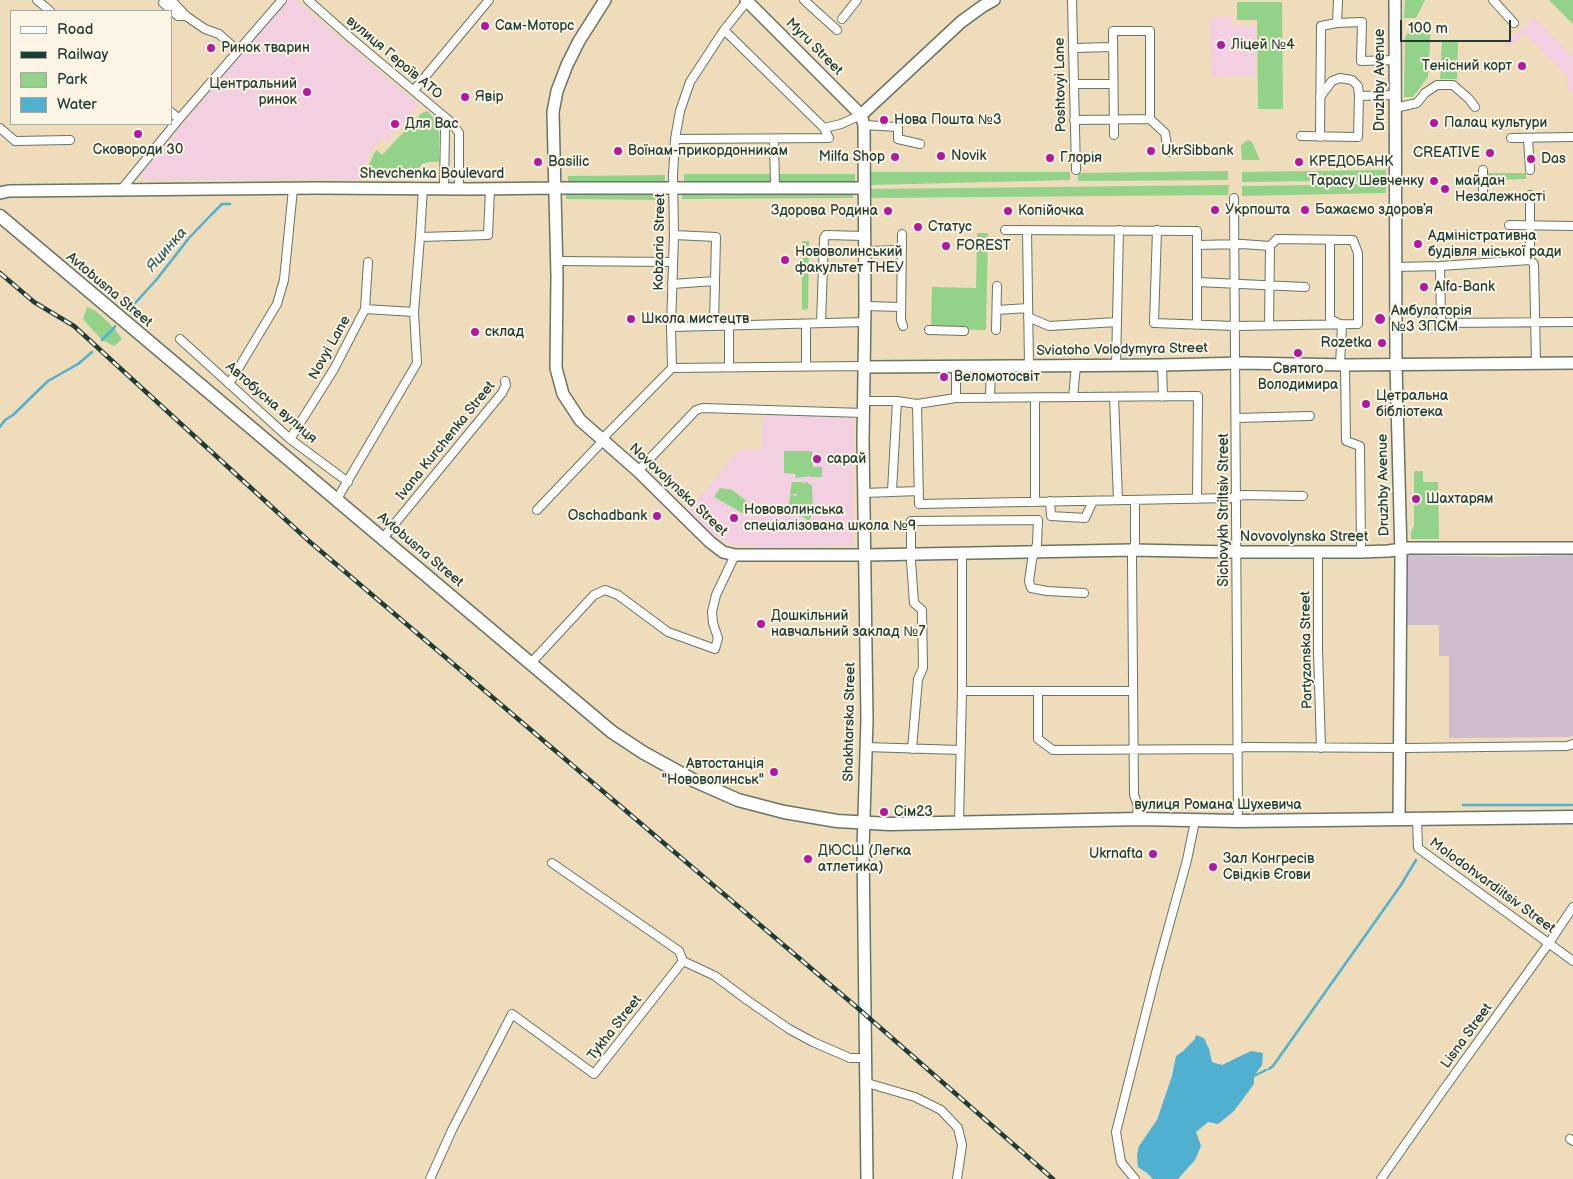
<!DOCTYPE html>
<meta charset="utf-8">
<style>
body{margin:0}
#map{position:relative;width:1573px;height:1179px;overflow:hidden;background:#eedcba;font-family:"Balsamiq Sans",sans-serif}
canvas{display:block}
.legend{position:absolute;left:10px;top:10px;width:162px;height:115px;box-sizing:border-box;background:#fcf5e5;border:1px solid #a4ab9e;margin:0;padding:6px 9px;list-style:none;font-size:15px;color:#1f3d34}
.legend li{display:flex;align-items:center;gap:10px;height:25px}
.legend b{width:25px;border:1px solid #a4ab9e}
.scale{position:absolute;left:1400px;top:20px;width:111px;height:22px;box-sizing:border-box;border:2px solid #1f3d34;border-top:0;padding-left:6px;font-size:15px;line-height:18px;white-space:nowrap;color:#1f3d34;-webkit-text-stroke:4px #fcf5e5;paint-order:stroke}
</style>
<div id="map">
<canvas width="1573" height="1179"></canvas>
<ul class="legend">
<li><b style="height:6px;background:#fff"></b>Road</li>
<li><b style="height:6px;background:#1f3d34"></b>Railway</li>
<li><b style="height:14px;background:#92d289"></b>Park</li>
<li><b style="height:14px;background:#50b0cf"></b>Water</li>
</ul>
<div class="scale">100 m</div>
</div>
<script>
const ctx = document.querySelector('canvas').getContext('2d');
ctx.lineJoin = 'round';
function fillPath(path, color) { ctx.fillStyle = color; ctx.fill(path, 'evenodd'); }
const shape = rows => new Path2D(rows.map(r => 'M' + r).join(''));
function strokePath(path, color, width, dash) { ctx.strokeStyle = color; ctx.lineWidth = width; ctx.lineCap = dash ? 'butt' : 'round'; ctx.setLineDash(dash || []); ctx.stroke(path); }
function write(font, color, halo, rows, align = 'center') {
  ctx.font = font + ' "Balsamiq Sans",sans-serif'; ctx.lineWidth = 4; ctx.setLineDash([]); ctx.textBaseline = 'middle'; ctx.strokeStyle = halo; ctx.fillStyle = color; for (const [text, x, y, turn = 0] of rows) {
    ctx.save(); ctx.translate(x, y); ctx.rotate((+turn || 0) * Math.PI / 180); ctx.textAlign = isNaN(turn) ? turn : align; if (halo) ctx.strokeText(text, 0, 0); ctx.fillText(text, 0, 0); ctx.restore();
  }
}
const built = shape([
 [287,0,296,0,419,105,391,136,392,138,388,143,382,138,370,152,367,157,367,163,364,163,365,180,143,180,141,174],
 [1232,16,1232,26,1256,26,1256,76,1211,77,1210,17],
 [1534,17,1573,56,1573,91,1567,92,1567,76,1525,34,1509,47,1505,43],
 [763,413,854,416,854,546,764,547,733,545,712,536,688,511,739,450,761,450]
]);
const industrial = shape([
 [1406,555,1503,557,1573,555,1573,736,1568,737,1449,738,1449,656,1439,656,1439,625,1406,625]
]);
const green = shape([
 [1405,0,1425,0,1416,18,1404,18],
 [1549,0,1573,0,1573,24],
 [1237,2,1282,2,1283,109,1258,109,1257,20,1237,20],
 [1417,22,1431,23,1428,77,1413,97,1404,97,1405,37],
 [1442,41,1458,42,1457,79,1440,79],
 [427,111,434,118,439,133,439,162,429,162,422,164,418,170,418,177,368,179,368,167,374,153,377,150,382,155,422,113],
 [1248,140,1252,142,1260,160,1242,160,1241,145],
 [1386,170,1386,180,1242,182,1242,172],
 [1228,171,1228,180,1078,181,1078,173],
 [870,172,1070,172,1070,180,869,185],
 [1485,173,1526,173,1526,179,1485,180],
 [684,174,855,174,855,182,684,181],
 [665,175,665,182,568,183,568,176],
 [1386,184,1386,193,1242,196,1242,186],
 [1229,185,1228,195,870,198,869,189],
 [566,189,665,192,665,200,566,199],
 [683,190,853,190,853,198,682,199],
 [977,233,988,233,986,330,931,329,932,287,976,288],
 [802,241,809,241,808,309,802,310],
 [87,307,96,311,114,328,122,339,114,346,102,340,83,319],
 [784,451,812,451,813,467,822,467,822,477,811,477,811,476,796,478,795,474,784,473],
 [1414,471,1423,471,1423,482,1438,482,1439,539,1411,539,1411,532,1414,526],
 [792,482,802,482,803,483,808,482,808,484,812,485,813,513,809,521,792,510,789,506,790,494,796,496,798,494,790,494],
 [720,488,732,490,748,502,746,515,714,497]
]);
const water = shape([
 [1196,1035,1204,1038,1209,1049,1212,1062,1222,1065,1251,1051,1263,1053,1262,1065,1254,1076,1254,1084,1234,1111,1218,1124,1208,1122,1196,1132,1201,1146,1195,1160,1178,1179,1153,1179,1147,1173,1138,1167,1137,1155,1139,1146,1157,1120,1172,1076,1176,1056,1183,1051,1195,1039]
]);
const stream = shape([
 [128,311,157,279,189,238,211,215,222,204,230,204],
 [102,340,114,328,115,326],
 [0,427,5,420,13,415,48,381,78,364,92,352],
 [1463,805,1572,805],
 [1269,1069,1273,1066,1401,885,1416,860],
 [1254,1076,1266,1070]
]);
const street = shape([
 [37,0,50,11],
 [164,0,163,3,178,16,186,16],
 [171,0,186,16,205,29,219,34,238,51],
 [308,0,352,39,452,123,459,133,459,189],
 [804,0,837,30],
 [1072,0,1076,170],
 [1338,0,1337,23,1362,22,1361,61,1395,60],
 [1493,0,1514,23],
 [842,19,857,0],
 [1074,48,1113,47],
 [1074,84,1113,84],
 [414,90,489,0],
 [1320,97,1332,81,1340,78,1352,80,1358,86,1359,96,1395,95],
 [1395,108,1417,103,1425,93,1437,85,1453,85,1469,99,1475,107],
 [171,112,179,119],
 [442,115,445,129,444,189],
 [1074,120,1150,119],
 [864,125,898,127,898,139,920,144],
 [0,128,15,141,70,140],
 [824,128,841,124,861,115],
 [1114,135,1113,31,1150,31,1150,119,1165,133,1168,152],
 [1301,136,1358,137,1359,96],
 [1320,137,1321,26,1337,23],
 [1511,138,1573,137],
 [1528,138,1530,170],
 [675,139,829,138,824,128,724,30],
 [774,139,775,188],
 [1483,170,1483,196],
 [121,190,179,119,282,0],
 [1530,195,1530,260],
 [1234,198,1238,821],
 [1509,225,1573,226],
 [1005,230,1197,231,1197,325],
 [1027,230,1029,366],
 [1157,230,1154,323,1235,326,1358,324,1358,253,1353,240,1277,239,1270,246,1242,244,1197,245],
 [902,234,901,320,903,326],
 [674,235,716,237,714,325],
 [420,237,423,188],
 [1330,240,1330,319,1342,325,1340,365],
 [865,251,902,250],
 [557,261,672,262],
 [1440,266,1441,323,1573,322],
 [1396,267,1440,266,1530,260,1534,264,1536,363],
 [1197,282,1305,287],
 [672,284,715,281],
 [865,306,901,307],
 [365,309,414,312],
 [997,310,1028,308],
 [1028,317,1049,326,1117,322],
 [821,323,824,238,826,235,865,236],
 [806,324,806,366],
 [1269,325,1270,246],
 [671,327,865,322],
 [929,330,964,331],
 [996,330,997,286],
 [180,339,290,439,348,482],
 [1116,365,1119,230],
 [1162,365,1163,397],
 [1345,365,1346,441,1360,446,1361,552],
 [729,367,729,326],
 [672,368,859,366,864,367],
 [229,384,277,304,284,280,293,189],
 [1073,397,1076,366],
 [1114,397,1118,500],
 [956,398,956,365],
 [990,398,991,366],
 [864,401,897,401,917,404,956,398,1198,396,1197,499],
 [917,404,919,504,1231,498,1243,495,1303,496],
 [1236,418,1310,416],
 [290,439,334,369,365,309,368,262],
 [638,471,696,410,703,408,864,413],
 [892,491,897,401],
 [864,493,919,491],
 [337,499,417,363,414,312,420,237,488,235,490,189],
 [1135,500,1135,544,1132,550,1132,560,1134,795,1138,806,1137,814,1140,819],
 [1050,501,1051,516,1085,518,1093,501],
 [1035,502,1035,398],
 [537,510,599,445,604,437,672,368,671,327,674,235,673,175,675,139,680,111,690,82,724,30,748,0],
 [383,538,502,393,506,385,505,381],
 [1318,552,1318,650,1321,748],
 [531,663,594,595,605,590,618,595,668,632,715,649,718,638,713,623,712,612,716,595,735,555],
 [962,691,1133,691],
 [1038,691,1038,739,1053,750,1234,749,1245,747,1406,748,1567,746,1573,744],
 [866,747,960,750],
 [912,749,918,679,923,668,922,610,914,603,911,561,911,521,1038,520,1037,544,1032,560,1029,581,1031,588,1047,591,1084,593],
 [1417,819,1418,848,1573,961],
 [959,823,962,691,962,554],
 [552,863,679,951,683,961],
 [867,1083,915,1097,941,1110,958,1128,962,1145,957,1179],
 [1570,1139,1573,1141],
 [430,1179,452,1130,512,1014,594,1074,683,961,715,976,747,1000,789,1029,813,1042,850,1058,866,1058],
 [1135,1179,1121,1162,1116,1132,1157,969,1187,860,1195,821],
 [1381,1179,1444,1089,1549,943,1573,907]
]);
const secondary = shape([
 [605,0,579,41,567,65,557,91,553,112,557,276,556,368,563,394,580,420,638,471,710,542,723,552,735,555,866,555,1132,550,1232,552,1361,552,1388,551,1409,548,1573,548],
 [746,0,861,115,864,125,865,306,863,440,867,720,863,849,867,1179],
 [1395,0,1396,364,1401,555,1399,819],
 [861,115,961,22,983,6,994,0],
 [0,193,9,191,316,188,470,189,556,188,864,188],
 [864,367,1162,365,1243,363,1345,365,1573,363]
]);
const primary = shape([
 [0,216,612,732,644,753,695,781,738,800,784,812,837,821,889,824,1140,819,1238,821,1573,817]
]);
const rail = shape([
 [0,273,34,302,74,326,310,542,860,1010,1053,1179]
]);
const markers = [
 [485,26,5,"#b5179e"],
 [1221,45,5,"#b5179e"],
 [211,48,5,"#b5179e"],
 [1522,66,5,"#b5179e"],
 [307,92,5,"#b5179e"],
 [465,97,5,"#b5179e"],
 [884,120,5,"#b5179e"],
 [1434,123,5,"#b5179e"],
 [395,124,5,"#b5179e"],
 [138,134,5,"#b5179e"],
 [618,151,5,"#b5179e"],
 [1151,151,5,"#b5179e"],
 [1490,153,5,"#b5179e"],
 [941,156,5,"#b5179e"],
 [895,157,5,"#b5179e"],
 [1050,158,5,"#b5179e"],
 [1531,159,5,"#b5179e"],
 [538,162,5,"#b5179e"],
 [1299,162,5,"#b5179e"],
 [1434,181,5,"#b5179e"],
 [1445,189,5,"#b5179e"],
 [1215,210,5,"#b5179e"],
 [1305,210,5,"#b5179e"],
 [888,211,5,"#b5179e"],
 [1008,211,5,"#b5179e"],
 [918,227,5,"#b5179e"],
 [1418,244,5,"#b5179e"],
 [946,246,5,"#b5179e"],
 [785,260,5,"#b5179e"],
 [1424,287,5,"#b5179e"],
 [631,319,5,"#b5179e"],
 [1380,319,6,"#b5179e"],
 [475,332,5,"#b5179e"],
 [1382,343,5,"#b5179e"],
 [1298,353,5,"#b5179e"],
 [944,377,5,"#b5179e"],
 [1366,404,5,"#b5179e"],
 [817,459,5,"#b5179e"],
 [1416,499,5,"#b5179e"],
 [657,516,5,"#b5179e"],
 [734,518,5,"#b5179e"],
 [761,624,5,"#b5179e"],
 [774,772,5,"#b5179e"],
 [884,812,5,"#b5179e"],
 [1153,854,5,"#b5179e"],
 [808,859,5,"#b5179e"],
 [1213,867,5,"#b5179e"]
];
const poiNames = [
 ["Сам-Моторс",495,26],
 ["Ліцей №4",1231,45],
 ["Ринок тварин",221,48],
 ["Тенісний корт",1512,66,"right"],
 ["Центральний",297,84,"right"],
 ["ринок",297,100,"right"],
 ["Явір",475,97],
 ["Нова Пошта №3",894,120],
 ["Палац культури",1444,123],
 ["Для Вас",405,124],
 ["Сковороди 30",138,150,"center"],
 ["Воїнам-прикордонникам",628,151],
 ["UkrSibbank",1161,151],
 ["CREATIVE",1480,153,"right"],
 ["Novik",951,156],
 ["Milfa Shop",885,157,"right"],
 ["Глорія",1060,158],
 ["Das",1541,159],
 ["Basilic",548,162],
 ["КРЕДОБАНК",1309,162],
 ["Тарасу Шевченку",1424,181,"right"],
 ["майдан",1455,181],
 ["Незалежності",1455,197],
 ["Укрпошта",1225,210],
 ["Бажаємо здоровʼя",1315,210],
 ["Здорова Родина",878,211,"right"],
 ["Копійочка",1018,211],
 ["Статус",928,227],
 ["Адміністративна",1428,236],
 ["будівля міської ради",1428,252],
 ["FOREST",956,246],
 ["Нововолинський",795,252],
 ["факультет ТНЕУ",795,268],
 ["Alfa-Bank",1434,287],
 ["Амбулаторія",1391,311],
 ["№3 ЗПСМ",1391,327],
 ["Школа мистецтв",641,319],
 ["склад",485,332],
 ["Rozetka",1372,343,"right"],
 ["Святого",1298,369,"center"],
 ["Володимира",1298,385,"center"],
 ["Веломотосвіт",954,377],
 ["Цетральна",1376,396],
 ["бібліотека",1376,412],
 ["сарай",827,459],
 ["Шахтарям",1426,499],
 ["Нововолинська",744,510],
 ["спеціалізована школа №9",744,526],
 ["Oschadbank",647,516,"right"],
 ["Дошкільний",771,616],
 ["навчальний заклад №7",771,632],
 ["Автостанція",764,764,"right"],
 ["\"Нововолинськ\"",764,780,"right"],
 ["Сім23",894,812],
 ["ДЮСШ (Легка",818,851],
 ["атлетика)",818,867],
 ["Ukrnafta",1143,854,"right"],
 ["Зал Конгресів",1223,859],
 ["Свідків Єгови",1223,875]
];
const streetNames = [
 ["Myru Street",814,47,45],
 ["вулиця Героїв АТО",394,58,40],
 ["Druzhby Avenue",1380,80,-90],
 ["Poshtovyi Lane",1061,85,-91],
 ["Shevchenka Boulevard",432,174],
 ["Kobzaria Street",660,242,-89],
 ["Avtobusna Street",109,290,40],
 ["Novyi Lane",330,348,-61],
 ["Sviatoho Volodymyra Street",1122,350,-1],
 ["Автобусна вулиця",271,403,41],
 ["Ivana Kurchenka Street",446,441,-51],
 ["Druzhby Avenue",1384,485,-91],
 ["Novovolynska Street",678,490,43],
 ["Sichovykh Striltsiv Street",1224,510,-90],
 ["Novovolynska Street",1304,537],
 ["Avtobusna Street",420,550,40],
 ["Partyzanska Street",1307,650,-91],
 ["Shakhtarska Street",850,722,-89],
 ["вулиця Романа Шухевича",1218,805],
 ["Molodohvardiitsiv Street",1492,886,36],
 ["Tykha Street",615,1028,-52],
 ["Lisna Street",1467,1036,-54]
];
const waterNames = [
 ["Яцинка",167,250,-49]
];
fillPath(built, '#f2cfe1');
fillPath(industrial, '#cfbdcf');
fillPath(green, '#92d289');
fillPath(water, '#50b0cf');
strokePath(stream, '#50b0cf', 2.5);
strokePath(street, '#677563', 10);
strokePath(secondary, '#677563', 14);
strokePath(primary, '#677563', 15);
strokePath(street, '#fff', 8);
strokePath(secondary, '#fff', 11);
strokePath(primary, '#fff', 12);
strokePath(rail, '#1f3d34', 4.5);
strokePath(rail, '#fcf5e5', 2.5, [8]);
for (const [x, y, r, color] of markers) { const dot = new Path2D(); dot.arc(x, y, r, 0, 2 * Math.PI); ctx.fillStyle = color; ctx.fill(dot); strokePath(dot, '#fcf5e5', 2); }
write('14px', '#1f3d34', '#fcf5e5', poiNames, 'left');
write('14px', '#1f3d34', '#fcf5e5', streetNames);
write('italic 15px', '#2e6062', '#fcf5e5', waterNames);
</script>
